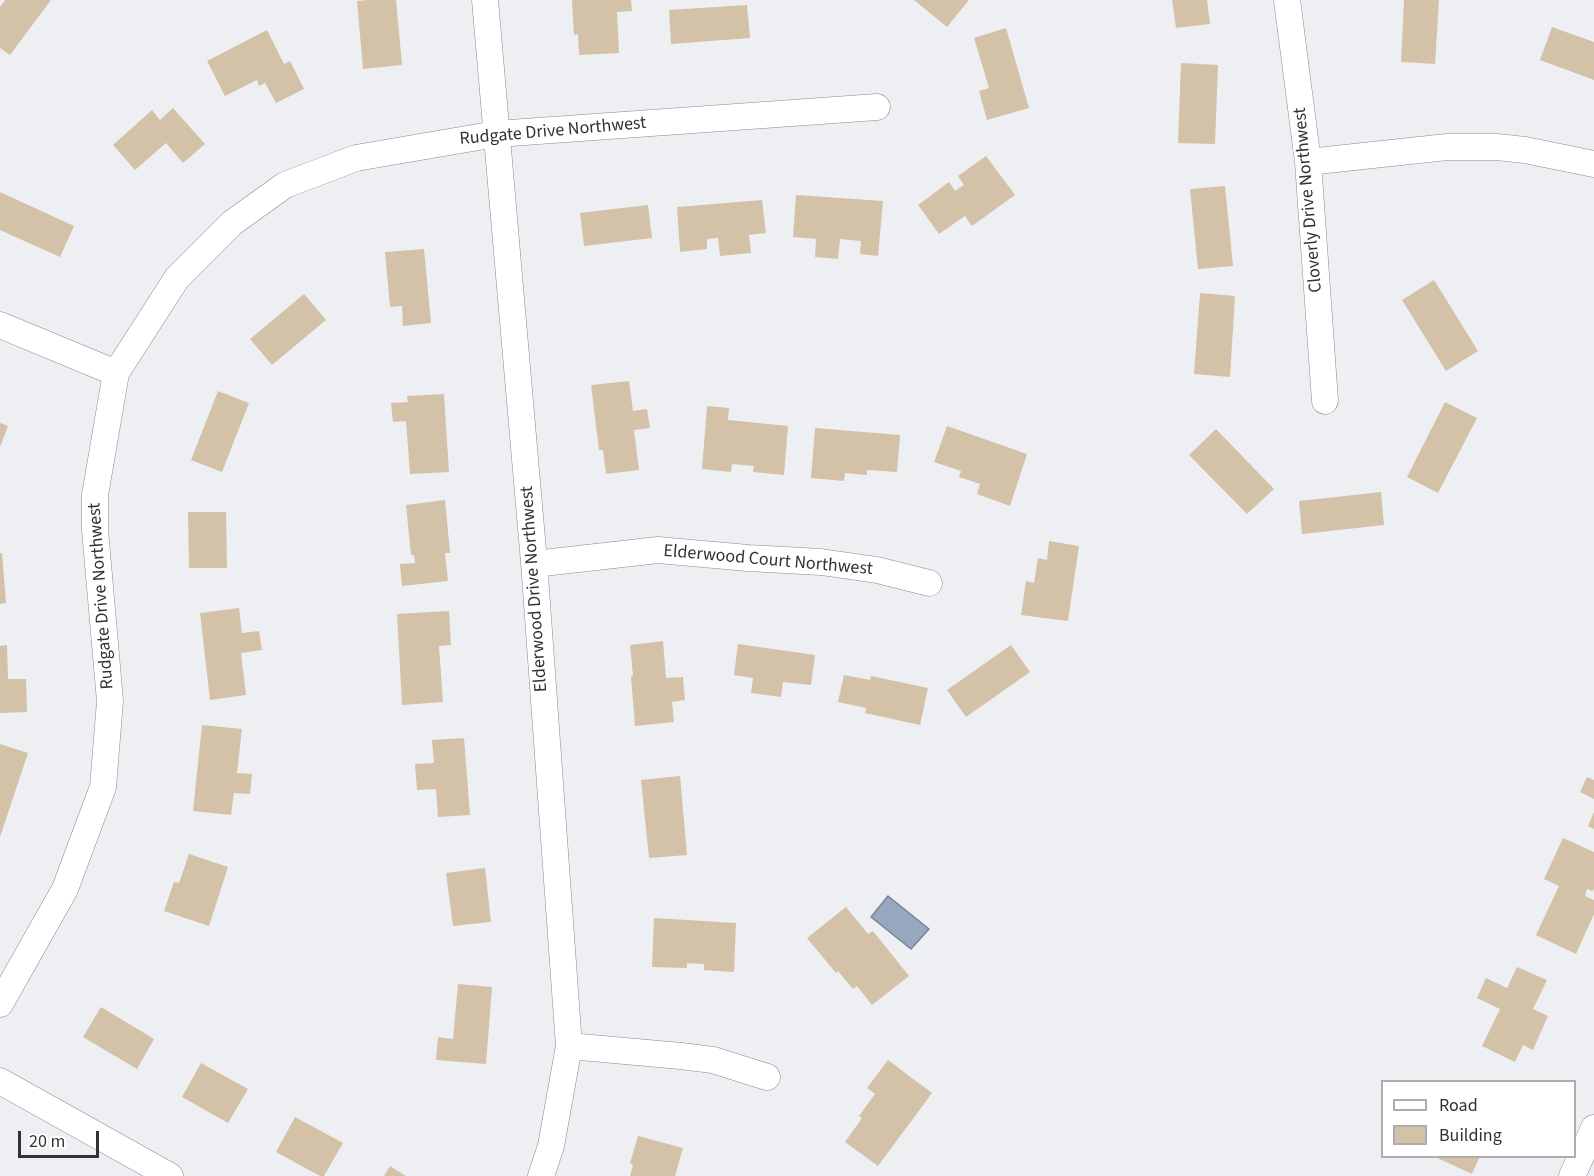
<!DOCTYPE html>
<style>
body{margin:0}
#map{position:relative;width:1594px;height:1176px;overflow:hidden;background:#eeeff2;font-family:"Source Sans 3",sans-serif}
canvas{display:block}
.legend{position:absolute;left:1381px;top:1080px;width:195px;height:78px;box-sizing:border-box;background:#fff;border:2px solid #adadad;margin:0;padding:8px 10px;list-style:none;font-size:18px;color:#313233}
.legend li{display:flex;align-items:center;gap:12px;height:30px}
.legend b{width:30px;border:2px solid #adadad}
.scale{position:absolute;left:18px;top:1131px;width:81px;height:27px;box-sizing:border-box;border:3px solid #313233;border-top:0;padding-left:8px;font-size:18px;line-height:21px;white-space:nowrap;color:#313233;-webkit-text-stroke:4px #fff;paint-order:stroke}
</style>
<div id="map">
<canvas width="1594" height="1176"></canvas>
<ul class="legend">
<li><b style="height:8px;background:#fff"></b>Road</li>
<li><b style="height:16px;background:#d3c2a8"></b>Building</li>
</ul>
<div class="scale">20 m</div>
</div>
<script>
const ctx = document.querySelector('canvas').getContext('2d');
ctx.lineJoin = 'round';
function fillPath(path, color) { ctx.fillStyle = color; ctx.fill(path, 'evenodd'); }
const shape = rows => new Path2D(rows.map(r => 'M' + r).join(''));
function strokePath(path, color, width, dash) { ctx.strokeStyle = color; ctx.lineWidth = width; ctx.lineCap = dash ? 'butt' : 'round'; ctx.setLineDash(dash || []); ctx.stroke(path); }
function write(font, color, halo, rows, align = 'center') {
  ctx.font = font + ' "Source Sans 3",sans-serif'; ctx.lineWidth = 4.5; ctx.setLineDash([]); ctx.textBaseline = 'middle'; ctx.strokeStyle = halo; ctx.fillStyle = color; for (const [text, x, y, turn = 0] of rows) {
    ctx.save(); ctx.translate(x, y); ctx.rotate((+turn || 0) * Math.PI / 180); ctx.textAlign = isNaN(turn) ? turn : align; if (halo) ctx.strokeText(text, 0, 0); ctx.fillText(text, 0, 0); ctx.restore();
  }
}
const water = shape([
 [888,896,929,929,911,949,871,917,888,896]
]);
const building = shape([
 [5,0,51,0,10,55,0,48,0,7],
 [368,0,396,0,402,65,363,69,357,1],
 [572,0,631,0,632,11,617,12,619,53,579,55,578,34,574,35],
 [914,0,969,0,947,27],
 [1172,0,1207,0,1210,24,1176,28],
 [1404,0,1439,0,1435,64,1401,62],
 [747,5,750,38,671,44,669,10],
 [1552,27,1594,42,1594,80,1540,60],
 [1006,28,1029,108,987,120,979,91,989,88,974,38],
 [267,30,284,64,290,61,304,89,276,103,265,83,259,86,257,80,225,96,207,61],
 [1181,63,1218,65,1215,144,1178,143],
 [173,108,205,144,183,163,166,143,135,170,113,145,152,110,160,120],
 [986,156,1015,195,972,226,965,216,939,234,918,205,949,182,955,191,964,185,958,176],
 [1225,186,1233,266,1198,269,1190,189],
 [0,192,74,226,60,257,0,230],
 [796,195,883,201,878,256,860,254,861,241,840,239,838,259,815,257,816,239,793,237],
 [762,200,766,233,749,235,751,253,720,256,718,238,707,239,707,249,680,252,677,207],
 [648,205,652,238,584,246,580,213],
 [424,249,431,323,403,326,402,306,390,307,385,252],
 [1434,280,1478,351,1446,371,1402,300],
 [1200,293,1235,296,1230,377,1194,374],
 [304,294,326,320,272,365,250,339],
 [629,381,633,411,647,409,650,428,634,430,639,470,606,474,603,450,599,450,591,385],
 [218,391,249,403,222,472,191,460],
 [444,394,449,472,410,474,406,421,393,422,391,403,408,402,407,396],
 [1445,402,1477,418,1438,493,1407,477],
 [707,406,729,408,728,420,788,426,784,475,753,472,754,466,732,464,731,472,702,469],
 [0,423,8,426,0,447],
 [947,426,1027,454,1010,506,977,494,980,484,959,477,961,471,934,462],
 [815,428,900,435,897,472,867,470,867,475,845,473,844,481,811,478],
 [1216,429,1274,489,1247,514,1189,455],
 [1381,492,1384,525,1302,534,1299,501],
 [445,500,450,553,445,553,448,581,402,586,400,564,415,563,414,555,411,555,406,505],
 [188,512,226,512,227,568,189,568],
 [1049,541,1079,546,1068,621,1021,615,1026,581,1034,583,1038,558,1047,560],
 [0,553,2,553,6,603,0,604],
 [239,608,242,633,259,631,262,650,241,653,246,695,210,700,200,613],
 [449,611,451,645,439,646,443,702,402,705,397,614],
 [663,641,666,678,683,677,685,700,672,702,674,722,635,726,631,676,633,675,630,645],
 [738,644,815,655,811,685,783,682,781,697,751,693,753,678,734,675],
 [7,645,8,679,26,679,27,712,0,713,0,646],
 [1011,645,1030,672,966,717,947,690],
 [844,675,870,680,871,676,928,688,920,725,865,713,866,708,838,702],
 [202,725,242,729,237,773,252,774,250,794,234,793,231,815,193,811],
 [464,738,470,815,438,817,436,789,417,790,415,764,434,763,432,740],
 [0,744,28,753,0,837],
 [680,776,687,855,649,858,641,780],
 [1587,777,1594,780,1594,799,1580,792],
 [1594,812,1594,829,1588,826],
 [1563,838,1594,852,1594,888,1593,891,1587,889,1585,896,1594,900,1594,914,1576,954,1536,935,1559,886,1544,879],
 [189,854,228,867,209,926,164,911,174,882,179,883],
 [485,868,491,922,453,926,446,873],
 [846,907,868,934,873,931,909,976,872,1005,857,986,853,989,838,971,836,973,807,938],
 [654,918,736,923,734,972,704,970,704,964,687,963,687,968,652,967],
 [1517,967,1547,980,1533,1009,1548,1016,1533,1050,1523,1045,1515,1062,1482,1046,1500,1009,1477,998,1486,978,1507,988],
 [458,984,492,987,486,1064,436,1060,438,1037,453,1039],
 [101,1007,154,1039,137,1069,83,1037],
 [888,1060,932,1093,878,1166,845,1142,862,1118,859,1116,875,1094,867,1088],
 [201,1063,248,1089,228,1123,182,1097],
 [295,1117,343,1143,324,1176,320,1176,276,1152],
 [638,1136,683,1148,675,1176,630,1176,633,1165,630,1163],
 [1433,1156,1480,1156,1472,1174],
 [390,1166,406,1176,384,1176]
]);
const minor = shape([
 [485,0,534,562,569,1046,551,1146,541,1176],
 [1287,0,1308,162,1325,401],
 [1308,162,1447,147,1497,147,1525,150,1594,164],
 [0,325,116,373],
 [534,564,658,550,748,558,821,562,877,570,929,583],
 [0,1004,65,889,103,787,110,701,95,530,95,495,116,373,177,278,232,223,285,185,356,158,496,134,877,107],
 [569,1046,681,1056,713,1060,767,1077],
 [0,1081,170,1176],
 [1572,1176,1594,1128]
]);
const streetNames = [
 ["Rudgate Drive Northwest",553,132,-5],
 ["Cloverly Drive Northwest",1309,200,-95],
 ["Elderwood Court Northwest",768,561,5],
 ["Elderwood Drive Northwest",535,589,-94],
 ["Rudgate Drive Northwest",102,596,-94]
];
fillPath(water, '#97a7c0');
strokePath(water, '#788496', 1.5);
fillPath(building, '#d3c2a8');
strokePath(minor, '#8a8a8e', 27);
strokePath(minor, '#fff', 26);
write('18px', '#313233', '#fff', streetNames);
</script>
